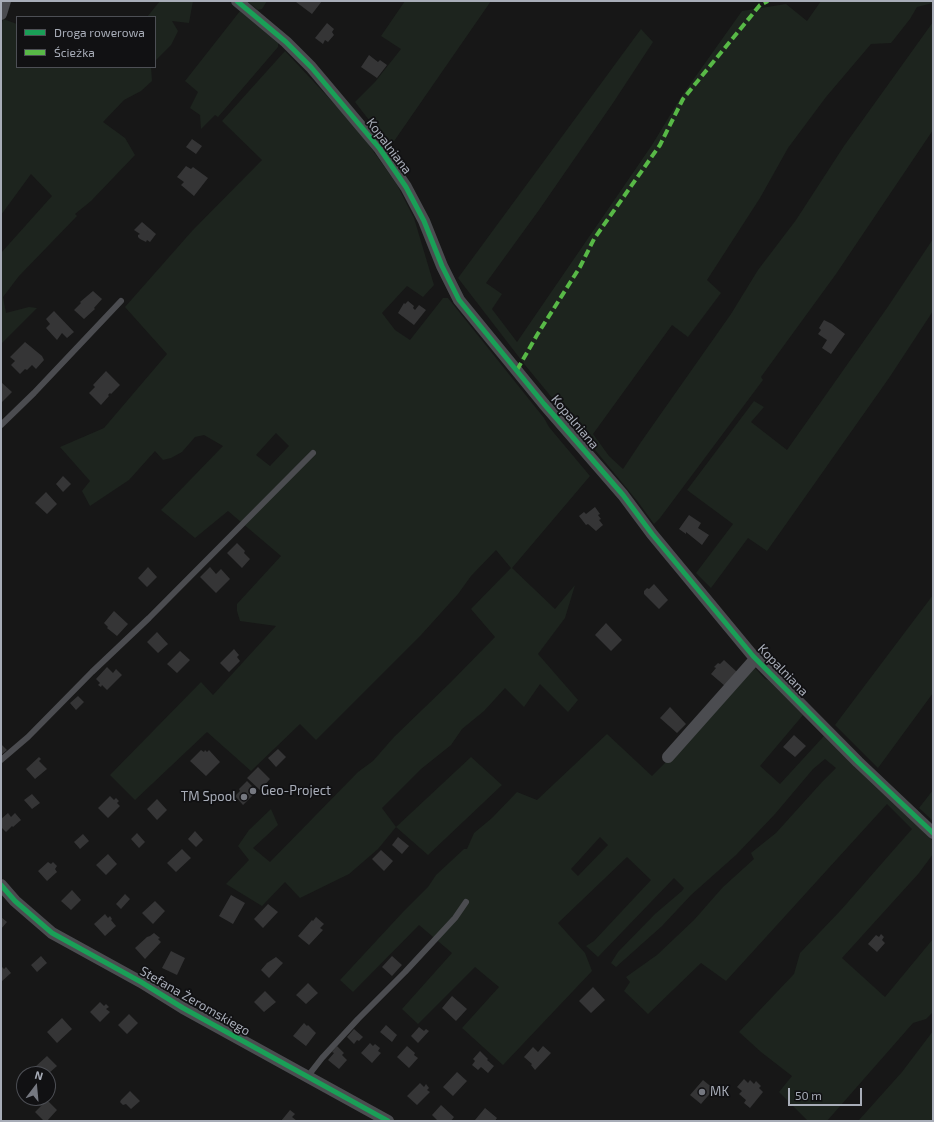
<!DOCTYPE html>
<meta charset="utf-8">
<style>
body{margin:0}
#map{position:relative;width:934px;height:1122px;overflow:hidden;background:#171717;font-family:"Exo 2",sans-serif}
canvas{display:block}
.frame{position:absolute;inset:0;border:2px solid #a8adb8;pointer-events:none}
.legend{position:absolute;left:16px;top:16px;width:140px;height:52px;box-sizing:border-box;background:#111113;border:1px solid #4d4f55;margin:0;padding:5px 7px;list-style:none;font-size:12px;color:#a8adb8}
.legend li{display:flex;align-items:center;gap:8px;height:20px}
.legend b{width:20px;border:1px solid #4d4f55}
.north{position:absolute;left:16px;top:1066px;width:40px;height:40px;box-sizing:border-box;background:#111113;border:1px solid #4d4f55;border-radius:50%;rotate:16deg;font-size:11px;font-weight:700;line-height:16px;text-align:center;color:#a8adb8}
.north::after{content:'';display:block;margin:auto;width:14px;height:18px;background:#757880;clip-path:polygon(50% 0,100% 100%,50% 72%,0 100%)}
.scale{position:absolute;left:788px;top:1088px;width:74px;height:18px;box-sizing:border-box;border:2px solid #a8adb8;border-top:0;padding-left:5px;font-size:12px;line-height:14px;white-space:nowrap;color:#a8adb8;-webkit-text-stroke:3px #111113;paint-order:stroke}
</style>
<div id="map">
<canvas width="934" height="1122"></canvas>
<div class="frame"></div>
<ul class="legend">
<li><b style="height:5px;background:#1a9f57"></b>Droga rowerowa</li>
<li><b style="height:5px;background:#58b947"></b>Ścieżka</li>
</ul>
<div class="north">N</div>
<div class="scale">50 m</div>
</div>
<script>
const ctx = document.querySelector('canvas').getContext('2d');
ctx.lineJoin = 'round';
function fillPath(path, color) { ctx.fillStyle = color; ctx.fill(path, 'evenodd'); }
const shape = rows => new Path2D(rows.map(r => 'M' + r).join(''));
function strokePath(path, color, width, dash) { ctx.strokeStyle = color; ctx.lineWidth = width; ctx.lineCap = dash ? 'butt' : 'round'; ctx.setLineDash(dash || []); ctx.stroke(path); }
function write(font, color, halo, rows, align = 'center') {
  ctx.font = font + ' "Exo 2",sans-serif'; ctx.lineWidth = 3.5; ctx.setLineDash([]); ctx.textBaseline = 'middle'; ctx.strokeStyle = halo; ctx.fillStyle = color; for (const [text, x, y, turn = 0] of rows) {
    ctx.save(); ctx.translate(x, y); ctx.rotate((+turn || 0) * Math.PI / 180); ctx.textAlign = isNaN(turn) ? turn : align; if (halo) ctx.strokeText(text, 0, 0); ctx.fillText(text, 0, 0); ctx.restore();
  }
}
const green = shape([
 [160,1,193,1,189,23,172,21,178,31,171,45,155,61,155,17,147,17],
 [247,1,267,1,262,9,258,10],
 [405,1,491,1,390,147,355,102,375,82,401,49,381,36],
 [821,1,933,1,933,3,917,7,910,19,891,43,871,44,826,97,788,148,760,198,707,280,721,293,688,337,672,325,593,434,609,456,623,469,641,442,731,314,758,270,796,220,844,146,933,22,933,130,836,274,761,377,763,380,757,388,660,518,654,524,638,502,525,365,458,278,641,29,653,42,613,103,539,210,486,283,502,294,492,309,517,342,652,145,681,97,742,11,786,4,807,21],
 [240,11,278,43,278,47,218,117,215,115,201,129,200,115,190,108,198,92,185,81],
 [3,19,17,24,17,67,151,67,152,81,141,91,124,100,103,122,125,138,135,155,91,201,75,214,77,216,19,276,3,297,6,313,29,307,37,308,1,344,1,253,52,196,31,174,1,215,1,27],
 [285,51,356,127,396,183,414,218,434,285,423,297,407,286,382,313,395,330,410,340,443,298,448,298,544,418,549,427,590,476,512,568,555,609,575,585,565,618,538,654,578,700,568,712,540,684,524,707,505,688,484,711,462,729,451,745,421,769,382,808,396,827,471,757,502,785,428,855,396,827,378,849,349,874,300,898,285,882,262,906,226,884,249,860,238,846,249,830,271,809,278,825,253,848,270,862,358,772,373,761,394,737,451,682,495,637,471,609,511,568,496,550,471,576,458,594,421,635,316,740,300,724,251,771,207,732,135,800,110,775,201,682,213,695,276,626,240,621,237,611,237,604,281,556,228,511,195,538,161,510,223,446,204,435,195,437,182,452,171,458,163,460,155,451,129,480,90,506,82,491,90,481,60,447,104,428,167,354,125,307,192,231,262,160,222,121],
 [276,433,289,446,270,466,256,455],
 [933,239,933,311,889,378,767,551,748,538,711,588,696,573,733,524,687,490,754,401,764,407,751,422,787,450,887,308],
 [933,595,933,693,878,768,835,725],
 [754,667,765,679,768,680,803,715,760,766,780,784,824,736,933,841,933,854,919,873,842,958,885,997,933,939,933,1012,926,1019,913,1023,827,1121,808,1121,779,1092,792,1076,761,1052,739,1032,794,974,800,953,841,910,912,829,887,804,726,981,701,963,648,1014,624,991,630,982,626,977,657,955,694,920,723,887,754,859,751,853,776,833,822,782,836,768,825,759,813,769,775,814,736,855,691,895,662,926,616,967,611,963,618,952,655,914,682,891,684,888,674,878,598,957,586,946,594,941,651,880,627,857,558,923,585,953,592,971,503,1065,462,1028,499,987,475,967,418,1024,402,1009,452,953,419,925,353,992,340,980,403,912,428,887,436,875,464,849,467,849,474,833,492,818,517,792,537,800,607,734,652,776,687,741],
 [600,837,608,845,578,876,571,869],
 [933,790,933,821,919,808],
 [933,1031,933,1121,860,1121,859,1120,902,1072]
]);
const building = shape([
 [297,1,322,1,312,14,296,2],
 [327,23,334,29,332,32,334,35,328,42,325,40,323,44,315,38],
 [369,55,378,62,380,60,387,65,377,78,361,67],
 [192,139,202,146,196,154,186,147],
 [186,166,191,169,193,167,208,178,194,196,181,185,184,182,177,177],
 [142,222,156,234,150,242,147,240,146,242,140,239,138,237,138,235,140,234,134,230],
 [93,291,102,299,94,308,95,309,84,319,74,310,81,303,80,302],
 [408,301,414,306,413,308,415,310,419,305,426,310,414,325,398,313,404,303,405,304],
 [54,311,74,332,67,338,62,333,57,340,46,328,50,324,46,319],
 [824,320,832,324,845,334,831,354,822,348,827,340,818,334,821,330,819,328],
 [25,342,42,356,44,360,36,369,32,365,27,370,25,369,20,374,11,365,15,361,10,357],
 [106,371,120,385,111,394,110,393,108,395,109,396,101,405,89,393,95,387,93,385],
 [1,382,12,392,1,403],
 [63,476,71,484,63,492,56,484],
 [46,492,57,504,47,514,35,503],
 [595,507,600,514,598,515,601,519,599,520,603,525,596,531,588,524,586,525,579,516,584,512,586,514],
 [689,515,701,523,698,528,709,535,702,545,686,532,686,534,679,529],
 [237,543,245,551,244,553,250,559,242,568,227,553],
 [148,567,157,577,147,587,138,578],
 [210,567,216,574,221,569,230,579,216,593,200,577],
 [654,584,668,600,659,609,644,594,644,591,647,588,649,589],
 [114,611,128,624,117,636,107,628,108,627,104,623],
 [606,623,622,640,611,651,595,635],
 [157,632,168,644,158,653,147,642],
 [234,649,239,655,237,657,240,661,229,672,220,663],
 [180,651,190,660,177,673,167,664],
 [724,660,737,672,725,686,711,674,716,668,714,667,718,663,720,664],
 [107,667,113,673,116,669,122,675,107,690,102,685,101,687,98,685,100,683,96,679],
 [78,696,84,702,76,710,70,703],
 [670,707,686,724,677,733,660,718],
 [794,735,806,746,795,757,783,747],
 [1,744,7,750,1,755],
 [278,749,286,757,276,767,268,758],
 [201,750,204,752,205,750,207,752,209,750,220,762,206,776,190,761],
 [39,757,41,759,39,761,47,769,35,779,26,769],
 [258,767,270,779,260,790,247,778],
 [247,781,257,791,243,805,235,796,240,791,239,789],
 [32,794,40,803,32,809,24,800],
 [110,796,114,800,116,798,119,801,117,803,120,806,108,818,98,808],
 [157,799,167,810,157,820,147,809],
 [8,813,11,817,15,813,21,820,13,827,12,826,6,832,1,827,1,819],
 [195,831,203,840,196,847,188,839],
 [137,833,145,842,139,848,131,839],
 [83,834,89,841,80,849,74,842],
 [398,837,409,846,402,854,392,845],
 [182,849,191,858,176,872,167,863],
 [381,850,393,861,384,871,372,859],
 [108,854,117,864,106,875,96,865],
 [48,862,51,864,53,862,57,866,55,869,57,872,47,881,38,871],
 [72,890,81,900,71,910,61,901],
 [125,894,130,899,121,909,116,904],
 [231,895,245,903,233,924,219,916],
 [155,901,165,911,153,924,142,913],
 [268,904,278,912,263,928,254,919],
 [105,914,108,918,110,916,112,919,111,920,116,926,105,936,94,924],
 [1,917,7,922,1,929],
 [316,917,324,924,320,928,323,930,309,945,298,936,312,920,313,921],
 [154,933,160,938,158,939,161,942,145,959,135,948,147,937,150,936],
 [881,934,884,937,882,940,885,943,877,952,868,944,876,935,879,937],
 [171,951,185,958,177,975,162,968],
 [41,956,47,963,37,972,31,965],
 [392,956,402,965,392,976,382,967],
 [276,957,283,963,269,978,261,970,267,963],
 [1,966,4,969,6,967,11,973,1,982],
 [308,983,318,993,306,1004,296,995],
 [593,987,605,1000,591,1013,579,1001],
 [265,991,276,1002,264,1012,254,1002],
 [452,996,467,1009,456,1021,442,1008],
 [100,1002,104,1006,106,1004,109,1007,106,1009,110,1012,100,1022,90,1012],
 [129,1014,138,1023,127,1034,118,1025],
 [62,1018,72,1029,57,1043,47,1032],
 [304,1023,307,1026,308,1025,316,1033,306,1046,293,1036],
 [386,1025,397,1035,392,1042,380,1032],
 [419,1027,424,1031,426,1029,429,1031,418,1043,411,1036],
 [354,1029,363,1037,359,1041,357,1040,354,1044,347,1037],
 [370,1043,373,1046,375,1044,380,1048,378,1051,381,1053,372,1063,361,1053],
 [337,1046,344,1053,342,1055,347,1060,339,1069,328,1060,334,1053,332,1052],
 [407,1046,415,1053,414,1055,418,1058,409,1068,397,1057],
 [543,1046,551,1053,535,1070,531,1065,532,1064,524,1057,533,1047,538,1052],
 [480,1051,488,1059,487,1060,494,1066,488,1073,481,1067,478,1070,472,1065,475,1061,473,1059],
 [47,1056,57,1066,48,1074,42,1074,35,1067],
 [457,1072,467,1081,453,1096,443,1087],
 [744,1079,748,1083,750,1080,754,1084,756,1081,761,1086,759,1088,763,1092,750,1108,744,1103,746,1100,739,1094,742,1091,737,1087],
 [703,1080,714,1089,701,1104,690,1095],
 [420,1083,424,1087,426,1084,429,1088,427,1090,430,1092,417,1105,407,1096],
 [130,1091,140,1101,131,1109,126,1104,123,1105,120,1102,121,1100],
 [47,1100,57,1110,47,1121,44,1121,35,1112],
 [441,1105,454,1117,451,1121,438,1121,432,1115],
 [485,1108,497,1118,495,1121,475,1120],
 [290,1110,295,1114,292,1117,297,1121,281,1121]
]);
const lane = shape([
 [1,425,34,393,121,301],
 [1,760,28,737,92,672,149,618,313,453],
 [308,1076,322,1058,358,1019,405,972,455,918,466,902]
]);
const street = shape([
 [237,1,286,42,311,67,380,149,406,187,424,221,442,266,459,300,544,404,623,495,652,534,753,656,858,762,933,833],
 [1,14,5,1],
 [668,757,756,658],
 [1,885,15,901,52,933,141,982,183,1008,388,1121]
]);
const quiet = shape([
 [517,370,537,335,580,267,594,239,660,145,683,99,760,5,768,1]
]);
const cycleway = shape([
 [237,1,286,42,311,67,380,149,406,187,424,221,442,266,459,300,544,404,623,495,652,534,753,656,858,762,933,833],
 [1,885,15,901,52,933,141,982,183,1008,388,1121]
]);
const markers = [
 [253,791,4,"#757880"],
 [244,797,4,"#757880"],
 [702,1092,4,"#757880"]
];
const streetNames = [
 ["Kopalniana",389,146,53],
 ["Kopalniana",575,422,50],
 ["Kopalniana",783,670,46],
 ["Stefana Żeromskiego",195,1001,30]
];
const poiNames = [
 ["Geo-Project",261,791],
 ["TM Spool",236,797,"right"],
 ["MK",710,1092]
];
fillPath(green, '#1d241e');
fillPath(building, '#353536');
strokePath(lane, '#4b4c50', 6);
strokePath(street, '#4b4c50', 12);
strokePath(quiet, '#58b947', 4, [8, 4]);
strokePath(cycleway, '#1a9f57', 5);
for (const [x, y, r, color] of markers) { const dot = new Path2D(); dot.arc(x, y, r, 0, 2 * Math.PI); ctx.fillStyle = color; ctx.fill(dot); strokePath(dot, '#111113', 1.5); }
write('13px', '#a8adb8', '#111113', streetNames);
write('13px', '#a8adb8', '#111113', poiNames, 'left');
</script>
